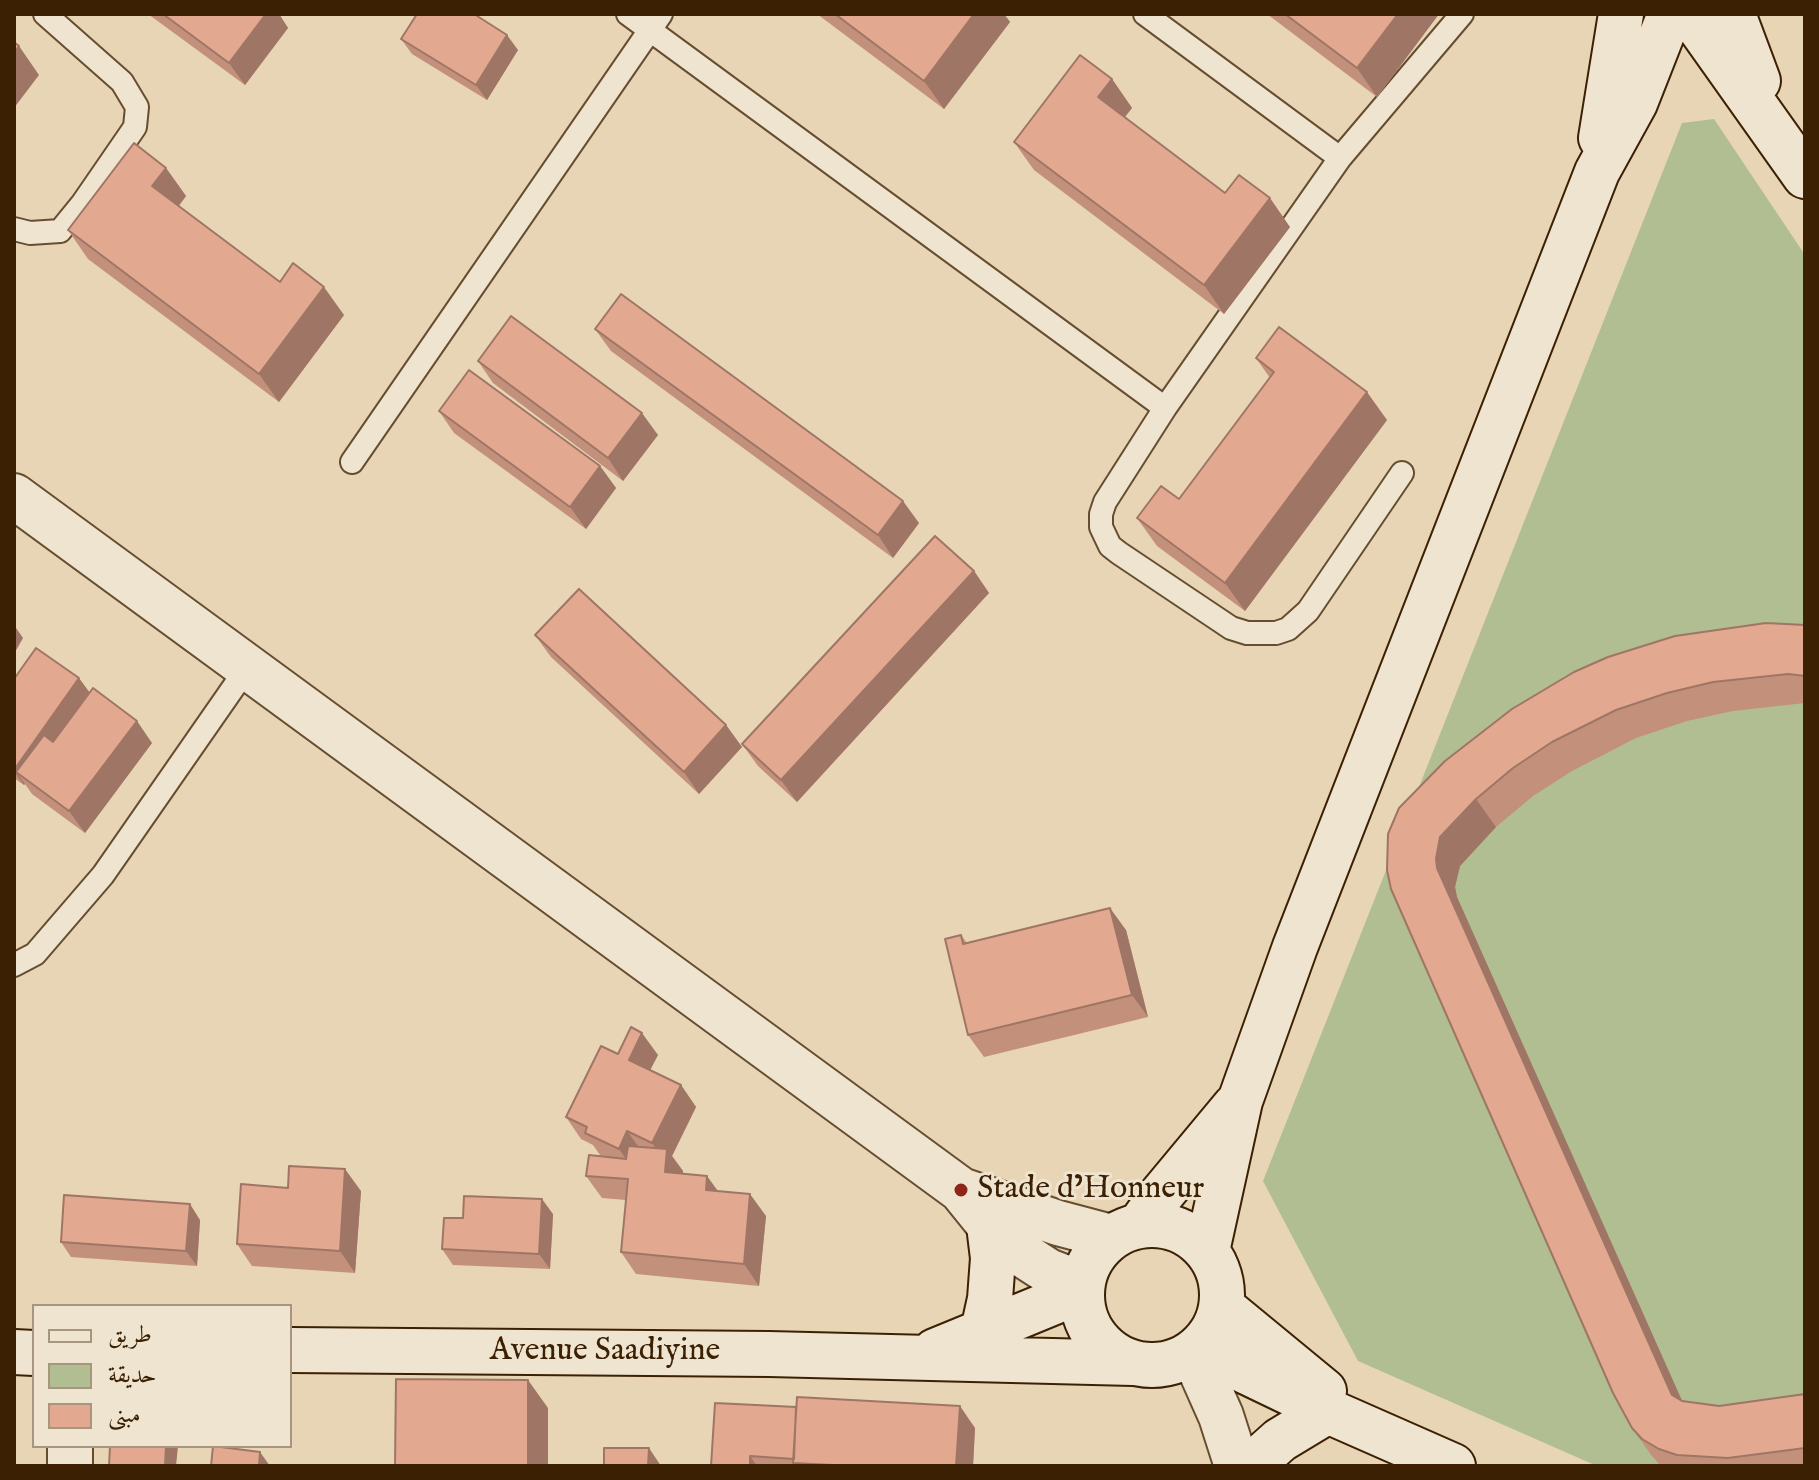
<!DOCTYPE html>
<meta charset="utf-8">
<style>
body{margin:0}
#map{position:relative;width:1819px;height:1480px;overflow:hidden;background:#e7d5b5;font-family:"IM FELL English",Amiri,serif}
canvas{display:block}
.frame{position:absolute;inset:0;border:16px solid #3c2003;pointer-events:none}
.legend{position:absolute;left:32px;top:1304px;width:260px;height:144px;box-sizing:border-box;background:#efe4cf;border:2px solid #a7967d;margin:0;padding:10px 14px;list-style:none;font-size:24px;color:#3c2003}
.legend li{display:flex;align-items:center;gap:16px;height:40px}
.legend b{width:40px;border:2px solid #a7967d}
</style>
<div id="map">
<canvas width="1819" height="1480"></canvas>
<div class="frame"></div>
<ul class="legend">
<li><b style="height:10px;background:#efe4cf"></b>طريق</li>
<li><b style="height:22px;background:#b0be92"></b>حديقة</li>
<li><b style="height:22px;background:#e3a890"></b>مبنى</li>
</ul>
</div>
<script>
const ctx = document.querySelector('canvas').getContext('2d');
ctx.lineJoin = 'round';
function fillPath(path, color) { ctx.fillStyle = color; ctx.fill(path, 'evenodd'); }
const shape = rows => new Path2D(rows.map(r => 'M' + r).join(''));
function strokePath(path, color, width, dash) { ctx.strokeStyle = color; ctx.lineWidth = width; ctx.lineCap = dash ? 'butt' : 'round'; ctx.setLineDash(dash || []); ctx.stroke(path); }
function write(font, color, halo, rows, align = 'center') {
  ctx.font = font + ' "IM FELL English",serif'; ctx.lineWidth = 6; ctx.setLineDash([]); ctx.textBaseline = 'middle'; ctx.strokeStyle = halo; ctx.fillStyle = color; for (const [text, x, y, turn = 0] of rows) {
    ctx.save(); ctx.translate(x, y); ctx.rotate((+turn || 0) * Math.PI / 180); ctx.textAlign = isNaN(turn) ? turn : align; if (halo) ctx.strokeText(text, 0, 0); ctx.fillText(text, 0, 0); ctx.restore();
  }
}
const green = shape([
 [1714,119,1805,255,1805,1466,1597,1466,1358,1361,1263,1181,1682,123]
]);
const lane = shape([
 [628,14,1165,408],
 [1145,14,1340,158],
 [14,229,30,233,60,231,82,204,135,127,137,107,122,82,45,14],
 [352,462,661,14],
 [1402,473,1308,611,1288,629,1276,633,1247,633,1231,628,1119,553,1110,546,1101,527,1101,514,1105,502,1165,408,1340,158,1462,14],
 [14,965,35,954,103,875,247,668]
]);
const street = shape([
 [14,496,961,1190,1003,1242,1048,1271,1082,1284],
 [961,1190,1058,1223,1111,1237],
 [1193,1353,1221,1416,1237,1466],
 [70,1466,70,1446]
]);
const secondary = shape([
 [1690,14,1805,176],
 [1733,14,1758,81],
 [1601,138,1621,14],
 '1082 1295a70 70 0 1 1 140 0a70 70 0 1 1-140 0Z',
 [1140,1225,1161,1195,1235,1106],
 [1207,1251,1240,1101,1295,947,1597,172,1635,103,1670,14],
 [1222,1307,1324,1391],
 [983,1331,990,1299,993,1258,989,1225],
 [1199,1349,1328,1411,1453,1466],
 [290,1350,769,1354,1133,1363],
 [935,1351,1081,1291],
 [14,1352,34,1353],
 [1251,1466,1280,1440,1328,1411]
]);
const wall = shape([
 [148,14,279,14,288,28,245,85],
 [817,14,1004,14,1010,22,944,109],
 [1267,14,1439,14,1377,97],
 [401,39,518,50,487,100,412,54],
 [1112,79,1132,108,1124,117,1225,193,1290,227,1224,314,1034,170,1014,142],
 [166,168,186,196,179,206,280,282,344,315,279,402,88,259,68,230],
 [595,329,919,523,893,558,611,351],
 [1256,358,1387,420,1245,611,1157,546,1137,518,1179,499,1270,378],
 [478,361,658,435,623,481,493,383],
 [439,411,600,466,616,488,586,529,454,433],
 [974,571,989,593,797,802,758,766,742,744],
 [1805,625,1805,703,1733,711,1687,721,1636,738,1572,771,1533,796,1496,827,1460,866,1455,887,1457,897,1682,1401,1719,1406,1805,1394,1805,1466,1661,1466,1652,1456,1632,1428,1399,808],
 [535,635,726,725,742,747,699,794,551,657],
 [14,679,90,693,152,743,85,833,32,794,25,784,24,785,14,778],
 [1126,930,1148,1017,984,1057,968,1035,961,935,967,943],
 [618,1054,658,1055,650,1070,681,1085,696,1107,672,1156,683,1171,682,1173,766,1216,759,1286,636,1274,621,1252,626,1200,602,1198,586,1176,605,1157,600,1155,593,1145,581,1139,566,1117],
 [288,1188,361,1191,355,1273,252,1266,237,1244],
 [553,1214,550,1269,453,1265,442,1249,463,1218],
 [200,1220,197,1266,71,1257,61,1242],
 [715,1403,975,1428,973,1466,711,1466]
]);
const shadedWall = shape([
 [266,14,279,14,288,28,245,85,229,63],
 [974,14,1004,14,1010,22,944,109,924,81],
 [1398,14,1439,14,1377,97,1357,68],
 [507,35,518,50,487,100,476,85],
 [19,46,39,75,14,108,14,53],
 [1112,79,1132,108,1118,126,1098,97],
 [166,168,186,196,172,214,152,186],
 [1270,198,1290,227,1224,314,1204,285],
 [324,287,344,315,279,402,259,374],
 [1367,392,1387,420,1245,611,1225,583],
 [642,413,658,435,623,481,608,458],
 [600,466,616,488,586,529,570,507],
 [903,501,919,523,893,558,878,535],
 [974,571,989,593,797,802,781,780],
 [14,625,23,638,14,654],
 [79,678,90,693,28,780,16,772,25,784,24,785,14,771],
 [137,721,152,743,85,833,69,811],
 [726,725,742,747,699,794,684,772],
 [1476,799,1496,827,1460,866,1455,887,1457,897,1692,1423,1672,1395,1437,868,1436,859,1440,837],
 [1110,908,1126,930,1148,1017,1132,995],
 [642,1033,658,1055,644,1082,629,1060],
 [681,1085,696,1107,672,1156,683,1171,681,1194,665,1172,666,1163,652,1143],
 [627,1131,643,1153,634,1171,619,1149],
 [345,1169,361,1191,355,1273,340,1251],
 [707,1176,723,1198,706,1190],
 [750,1194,766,1216,759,1286,744,1264],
 [542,1199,553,1214,550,1269,539,1254],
 [190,1204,200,1220,197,1266,186,1251],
 [528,1380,548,1408,548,1466,528,1466],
 [960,1406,975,1428,973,1466,956,1466],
 [166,1446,178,1446,176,1466,165,1466],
 [649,1448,661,1466,648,1466],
 [260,1452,270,1466,259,1466],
 [750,1456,757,1466,750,1466]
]);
const building = shape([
 [163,14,266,14,229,63,163,14],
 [417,14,474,14,507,35,476,85,401,39,417,14],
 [835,14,974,14,924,81,835,14],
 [1285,14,1398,14,1357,68,1285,14],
 [14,42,19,46,14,53,14,42],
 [1080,55,1112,79,1098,97,1225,193,1239,175,1270,198,1204,285,1014,142,1080,55],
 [134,143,166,168,152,186,280,282,293,263,324,287,259,374,68,230,134,143],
 [621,294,903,501,878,535,595,329,621,294],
 [511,316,642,413,608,458,478,361,511,316],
 [1279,327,1367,392,1225,583,1137,518,1161,486,1179,499,1274,372,1256,358,1279,327],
 [469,370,600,466,570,507,439,411,469,370],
 [935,536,974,571,781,780,742,744,935,536],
 [579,589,726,725,684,772,535,635,579,589],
 [1766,623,1805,625,1805,676,1788,674,1713,682,1667,693,1616,710,1552,742,1513,768,1476,799,1440,837,1436,859,1437,868,1672,1395,1682,1401,1719,1406,1805,1394,1805,1448,1728,1458,1677,1455,1659,1449,1642,1439,1632,1428,1613,1393,1391,889,1387,870,1388,834,1399,808,1445,761,1512,709,1574,672,1608,657,1675,636,1766,623],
 [36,648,79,678,14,770,14,679,36,648],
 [93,688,137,721,69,811,16,772,44,735,53,742,93,688],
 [1110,908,1132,995,968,1035,945,939,961,935,963,944,1110,908],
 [631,1027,642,1033,629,1060,681,1085,652,1143,627,1131,619,1149,585,1133,587,1127,566,1117,601,1046,618,1054,631,1027],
 [628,1146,667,1149,665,1172,707,1176,706,1190,750,1194,744,1264,621,1252,628,1179,586,1176,589,1155,626,1159,628,1146],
 [289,1166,345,1169,340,1251,237,1244,241,1184,288,1188,289,1166],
 [64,1195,190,1204,186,1251,61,1242,64,1195],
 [464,1196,542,1199,539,1254,442,1249,444,1218,463,1218,464,1196],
 [396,1379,528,1380,528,1466,395,1466,396,1379],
 [797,1397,960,1406,956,1466,853,1466,793,1463,797,1397],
 [715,1403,796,1407,794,1459,750,1456,750,1466,711,1466,715,1403],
 [110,1446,166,1446,165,1466,109,1466,110,1446],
 [213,1446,260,1452,259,1466,211,1466,213,1446],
 [604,1448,649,1448,648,1466,604,1466,604,1448]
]);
const markers = [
 [961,1190,8,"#8f2418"]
];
const poiNames = [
 ["Stade d’Honneur",977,1190]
];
const streetNames = [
 ["Avenue Saadiyine",605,1352]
];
fillPath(green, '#b0be92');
strokePath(lane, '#674d30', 26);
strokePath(street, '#674d30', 48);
strokePath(secondary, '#3c2003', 48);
strokePath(lane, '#efe4cf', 22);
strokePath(street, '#efe4cf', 44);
strokePath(secondary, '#efe4cf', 44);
fillPath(wall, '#c3907c');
fillPath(shadedWall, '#9f7665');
fillPath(building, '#e3a890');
strokePath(building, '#9f7665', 2);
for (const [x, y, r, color] of markers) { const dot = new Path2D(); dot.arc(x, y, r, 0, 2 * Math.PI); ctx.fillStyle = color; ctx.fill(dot); strokePath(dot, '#efe4cf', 3); }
write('32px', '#3c2003', '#efe4cf', poiNames, 'left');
write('32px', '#3c2003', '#efe4cf', streetNames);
</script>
